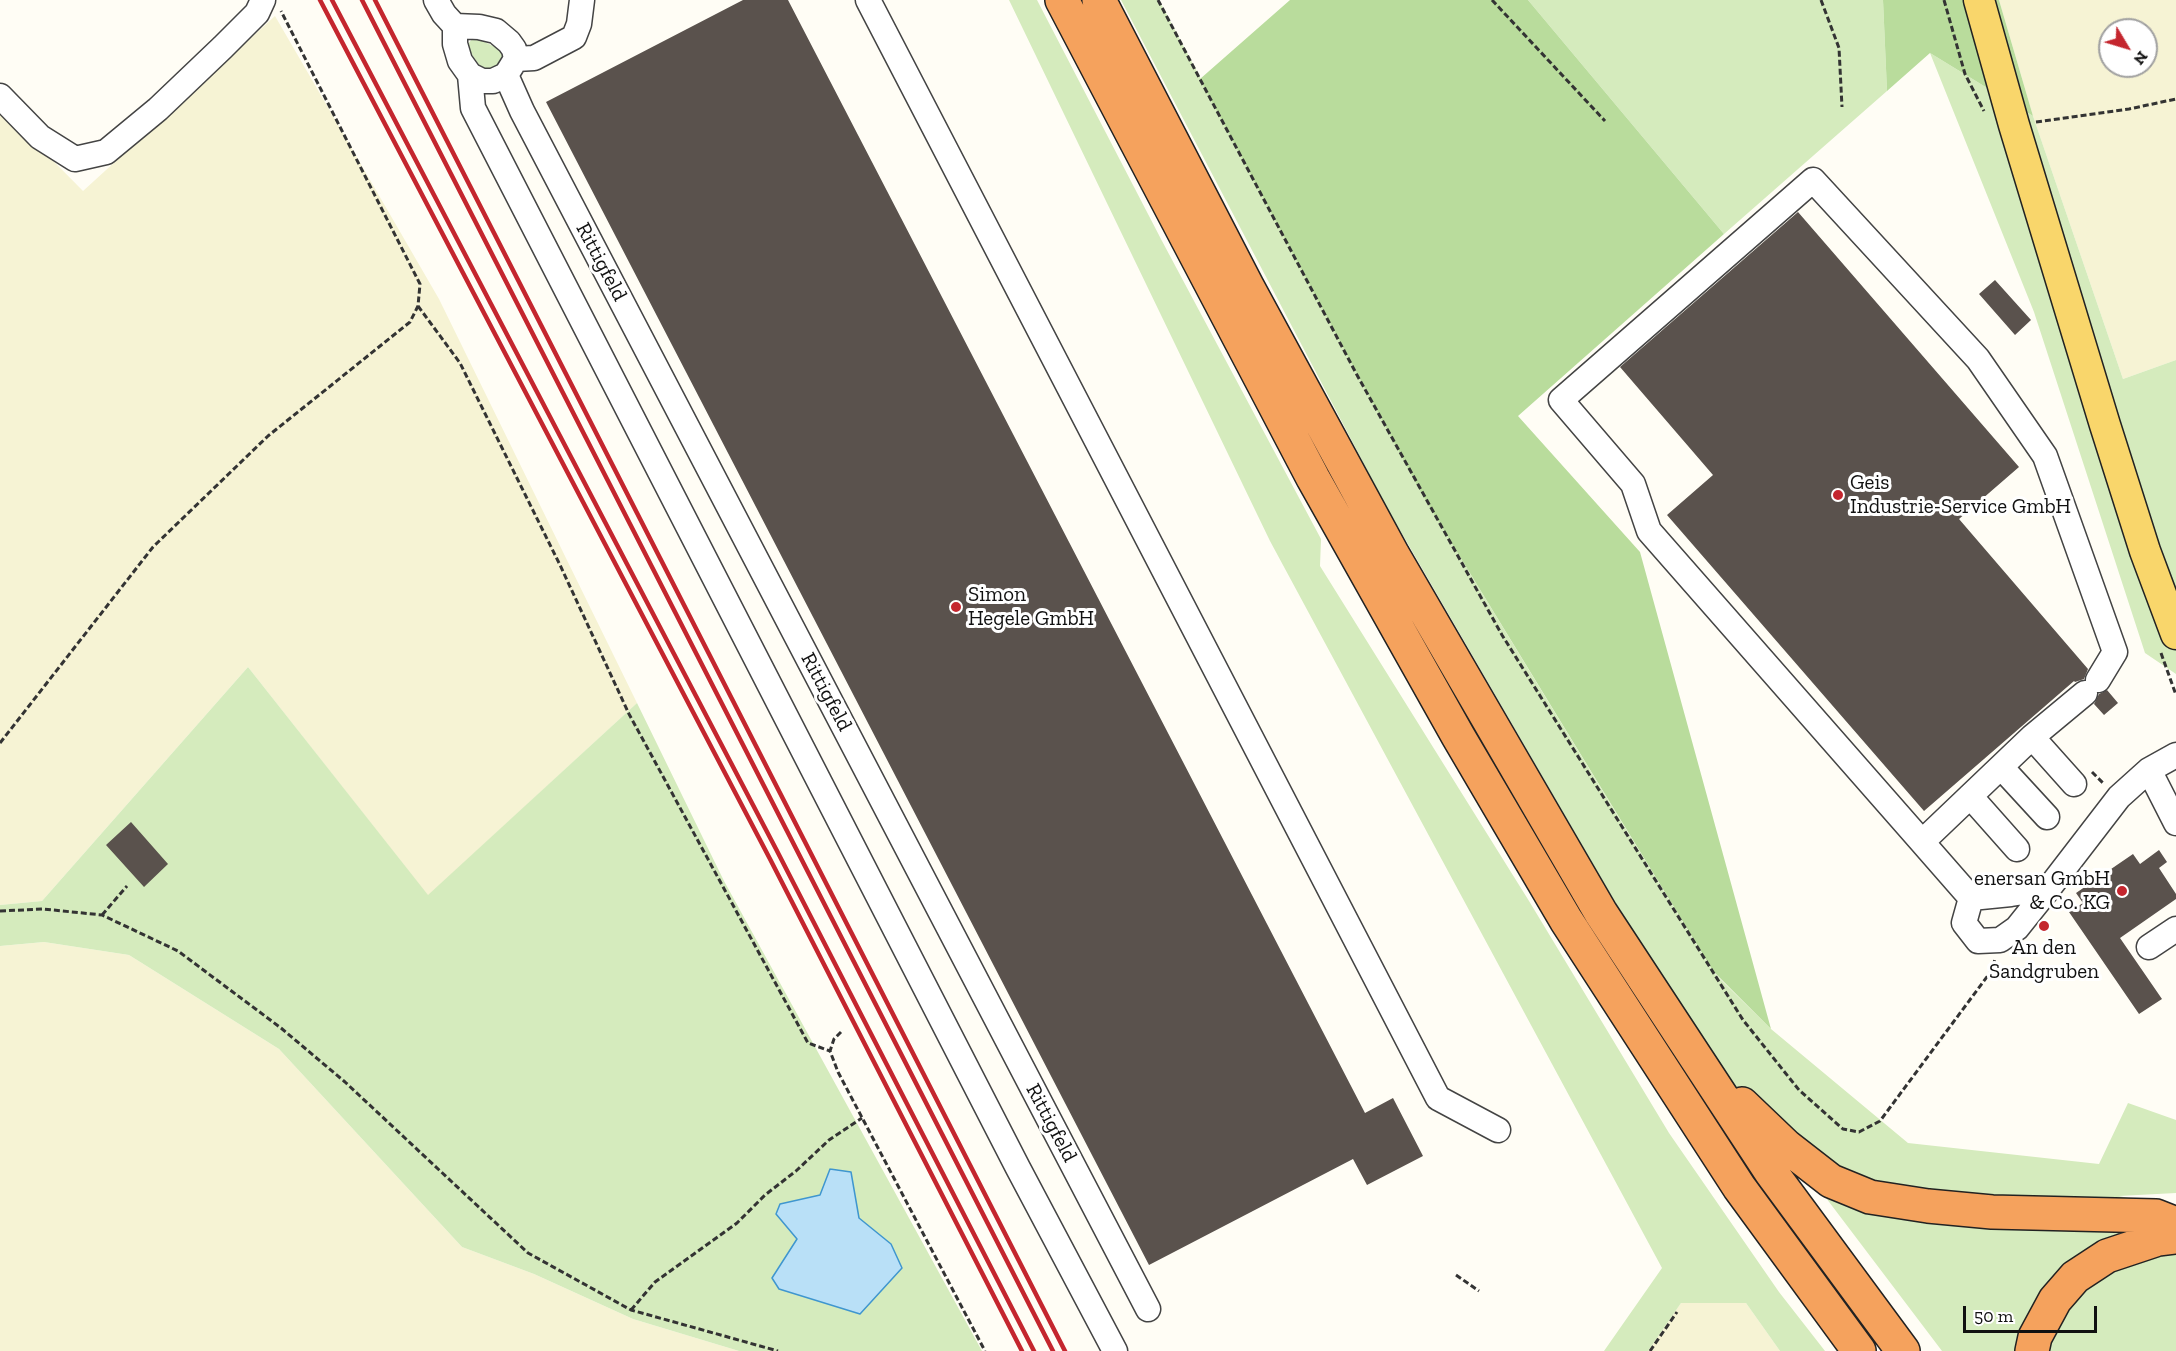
<!DOCTYPE html>
<style>
body{margin:0}
#map{position:relative;width:2176px;height:1351px;overflow:hidden;background:#fffdf5;font-family:"Zilla Slab",serif}
canvas{display:block}
.north{position:absolute;left:2098px;top:18px;width:60px;height:60px;box-sizing:border-box;background:#fff;border:2px solid #a0a0a0;border-radius:50%;rotate:128deg;font-size:16px;font-weight:700;line-height:24px;text-align:center;color:#111}
.north::after{content:'';display:block;margin:auto;width:21px;height:27px;background:#c4262e;clip-path:polygon(50% 0,100% 100%,50% 72%,0 100%)}
.scale{position:absolute;left:1963px;top:1306px;width:134px;height:27px;box-sizing:border-box;border:3px solid #111;border-top:0;padding-left:8px;font-size:18px;line-height:21px;white-space:nowrap;color:#111;-webkit-text-stroke:4px #fff;paint-order:stroke}
</style>
<div id="map">
<canvas width="2176" height="1351"></canvas>
<div class="north">N</div>
<div class="scale">50 m</div>
</div>
<script>
const ctx = document.querySelector('canvas').getContext('2d');
ctx.lineJoin = 'round';
function fillPath(path, color) { ctx.fillStyle = color; ctx.fill(path, 'evenodd'); }
const shape = rows => new Path2D(rows.map(r => 'M' + r).join(''));
function strokePath(path, color, width, dash) { ctx.strokeStyle = color; ctx.lineWidth = width; ctx.lineCap = dash ? 'butt' : 'round'; ctx.setLineDash(dash || []); ctx.stroke(path); }
function write(font, color, halo, rows, align = 'center') {
  ctx.font = font + ' "Zilla Slab",serif'; ctx.lineWidth = 6; ctx.setLineDash([]); ctx.textBaseline = 'middle'; ctx.strokeStyle = halo; ctx.fillStyle = color; for (const [text, x, y, turn = 0] of rows) {
    ctx.save(); ctx.translate(x, y); ctx.rotate((+turn || 0) * Math.PI / 180); ctx.textAlign = isNaN(turn) ? turn : align; if (halo) ctx.strokeText(text, 0, 0); ctx.fillText(text, 0, 0); ctx.restore();
  }
}
const farmland = shape([
 [1999,0,2176,0,2176,360,2123,379,2033,116],
 [2110,30,2146,30,2146,66,2110,66],
 [275,16,439,299,637,703,428,896,248,667,42,901,0,905,0,107,83,191],
 [44,942,129,955,279,1049,462,1247,534,1274,633,1319,739,1351,0,1351,0,946],
 [1681,1303,1746,1303,1780,1351,1648,1351]
]);
const green = shape([
 [1009,0,1037,0,1162,241,1321,539,1320,566,1529,901,1669,1133,1779,1292,1825,1351,1780,1351,1746,1303,1681,1303,1648,1351,1604,1351,1662,1268,1270,541],
 [1121,0,1159,0,1421,493,1713,972,1771,1029,1908,1143,2099,1164,2128,1103,2176,1120,2176,1193,2119,1196,2176,1208,2176,1351,1942,1351,1817,1186,1723,1074,1612,897,1386,506],
 [1528,0,1883,0,1887,91,1724,234],
 [472,39,479,39,501,50,503,55,500,64,488,71,481,68,469,50,468,44],
 [1930,53,2033,116,2123,379,2176,360,2176,674,2145,653,2034,312],
 [248,667,428,895,637,703,724,881,982,1351,739,1351,633,1319,534,1274,462,1247,279,1049,129,955,44,942,0,946,0,905,42,901]
]);
const forest = shape([
 [1290,0,1528,0,1724,234,1518,416,1640,552,1771,1029,1713,971,1421,493,1200,79],
 [1883,0,1999,0,2033,116,1930,53,1887,91]
]);
const water = shape([
 [830,1169,851,1172,859,1218,891,1244,902,1268,860,1314,779,1289,772,1278,797,1239,776,1214,780,1204,820,1195,830,1169]
]);
const building = shape([
 [743,0,788,0,1365,1113,1393,1098,1423,1156,1367,1185,1353,1159,1149,1265,546,102],
 [1798,212,2019,467,1959,519,2088,669,2084,679,2075,682,2074,681,1924,811,1667,515,1713,475,1620,367],
 [1995,280,2031,320,2015,335,1979,294],
 [2107,690,2118,703,2104,715,2094,704,2099,694],
 [131,822,168,864,144,887,106,845],
 [2159,850,2167,862,2159,868,2176,894,2176,899,2120,938,2162,999,2139,1014,2069,912,2083,903,2076,893,2133,854,2140,864]
]);
const path = shape([
 [1158,0,1357,375,1502,635,1743,1020,1799,1090,1843,1129,1859,1132,1880,1121,1992,970,1995,959],
 [1492,0,1605,121],
 [1821,0,1839,48,1842,107],
 [1944,0,1965,74,1984,111],
 [2036,122,2129,109,2176,99],
 [418,306,460,363,560,565,629,714,808,1043,830,1051],
 [2161,653,2176,695],
 [0,743,153,547,268,436,410,322,418,306,420,284,281,11],
 [2092,772,2104,784],
 [0,911,43,909,102,915,178,951,281,1028,345,1082,528,1253,631,1310,778,1351],
 [102,915,127,886],
 [841,1032,834,1039,830,1051,838,1072,985,1351],
 [1456,1275,1479,1291],
 [631,1310,655,1282,737,1223,765,1195,796,1171,829,1140,862,1118],
 [1650,1351,1677,1312]
]);
const minor = shape([
 [436,0,444,14,455,26,455,44,460,61,470,75,482,81,493,81,506,75,516,59,514,49,509,42,496,31,479,27,455,26],
 [868,0,1438,1098,1498,1130],
 [516,59,534,58,574,37,579,24,582,0],
 [470,75,473,108,1018,1168,1115,1351],
 [506,75,522,111,1148,1309],
 [0,96,40,137,75,159,106,152,158,109,223,47,257,13,263,0],
 [2032,737,2074,784],
 [2001,767,2047,817],
 [2149,770,2176,823],
 [1970,796,2017,849],
 [1922,842,1649,531,1633,484,1561,400,1813,180,1978,359,2045,456,2115,652,2098,680],
 [2049,888,2017,928,2000,940,1978,941,1964,923,1971,898,2011,894,2049,888,2119,797,2149,770,2176,755],
 [1971,898,1922,842,2032,737,2085,693],
 [2149,947,2176,929]
]);
const major = shape([
 [1979,0,2014,125,2105,425,2145,551,2176,634]
]);
const highway = shape([
 [1062,0,1313,478,1458,736,1566,920,1739,1187,1859,1351],
 [1099,0,1247,286,1393,555,1601,913,1771,1172,1903,1351],
 [1742,1104,1786,1146,1831,1181,1870,1197,1928,1206,1992,1212,2156,1216,2176,1224],
 [2032,1351,2035,1337,2055,1300,2075,1277,2107,1256,2158,1239,2176,1237]
]);
const rail = shape([
 [320,0,770,859,1022,1351],
 [332,0,776,849,1034,1351],
 [362,0,1053,1351],
 [375,0,1065,1351]
]);
const markers = [
 [1838,495,6,"#c4262e"],
 [956,607,6,"#c4262e"],
 [2122,891,6,"#c4262e"],
 [2044,926,6,"#c4262e"]
];
const streetNames = [
 ["Rittigfeld",601,262,62],
 ["Rittigfeld",826,692,62],
 ["Rittigfeld",1051,1123,62]
];
const poiNames = [
 ["Geis",1850,483],
 ["Industrie-Service GmbH",1850,507],
 ["Simon",968,595],
 ["Hegele GmbH",968,619],
 ["enersan GmbH",2110,879,"right"],
 ["& Co. KG",2110,903,"right"],
 ["An den",2044,948,"center"],
 ["Sandgruben",2044,972,"center"]
];
fillPath(farmland, '#f6f3d4');
fillPath(green, '#d5ebbd');
fillPath(forest, '#b9dc9c');
fillPath(water, '#b9e0f7');
strokePath(water, '#3f96cf', 1.5);
fillPath(building, '#5a524d');
strokePath(minor, '#444', 27);
strokePath(major, '#222', 33);
strokePath(highway, '#222', 36);
strokePath(path, '#333', 3, [6, 3]);
strokePath(minor, '#fff', 24);
strokePath(major, '#f9d66b', 30);
strokePath(highway, '#f5a25d', 33);
strokePath(rail, '#c4262e', 4.5);
for (const [x, y, r, color] of markers) { const dot = new Path2D(); dot.arc(x, y, r, 0, 2 * Math.PI); ctx.fillStyle = color; ctx.fill(dot); strokePath(dot, '#fff', 2); }
write('21px', '#111', '#fff', streetNames);
write('21px', '#111', '#fff', poiNames, 'left');
</script>
